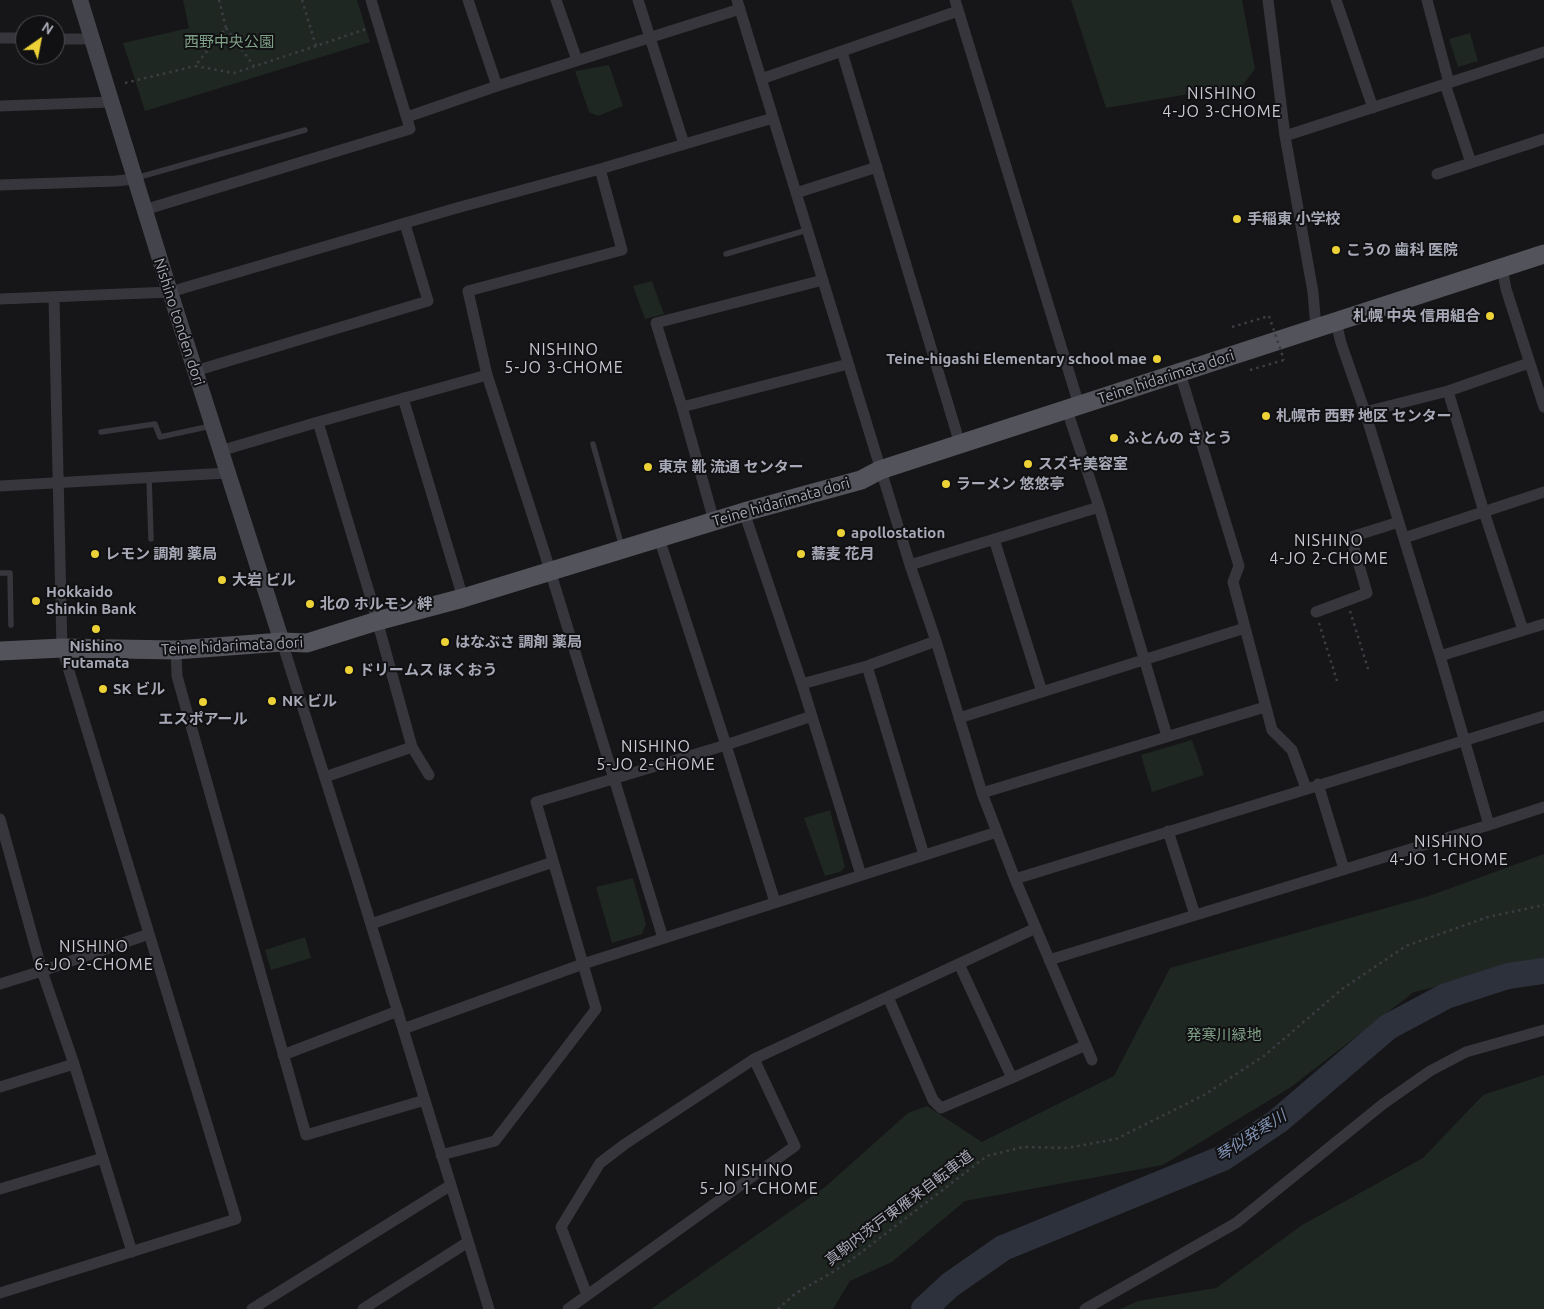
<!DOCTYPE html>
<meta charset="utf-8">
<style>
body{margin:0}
#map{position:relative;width:1544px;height:1309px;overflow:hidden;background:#161517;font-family:Ubuntu,sans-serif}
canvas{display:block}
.north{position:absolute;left:15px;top:15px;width:50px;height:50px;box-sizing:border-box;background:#111012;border:1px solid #4d4d54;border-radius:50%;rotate:33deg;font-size:14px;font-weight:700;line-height:20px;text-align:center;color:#a7a9b7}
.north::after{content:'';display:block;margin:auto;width:18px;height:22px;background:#edd237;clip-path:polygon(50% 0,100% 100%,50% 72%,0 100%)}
</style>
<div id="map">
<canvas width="1544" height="1309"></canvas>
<div class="north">N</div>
</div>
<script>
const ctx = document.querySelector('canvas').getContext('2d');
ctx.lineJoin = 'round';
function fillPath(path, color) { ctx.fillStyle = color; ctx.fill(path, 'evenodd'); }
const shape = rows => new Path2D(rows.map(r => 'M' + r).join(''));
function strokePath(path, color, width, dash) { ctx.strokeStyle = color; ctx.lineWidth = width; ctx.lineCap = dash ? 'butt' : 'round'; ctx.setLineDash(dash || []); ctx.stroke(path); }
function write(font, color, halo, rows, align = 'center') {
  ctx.font = font + ' Ubuntu,"Noto Sans JP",sans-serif'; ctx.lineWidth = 4; ctx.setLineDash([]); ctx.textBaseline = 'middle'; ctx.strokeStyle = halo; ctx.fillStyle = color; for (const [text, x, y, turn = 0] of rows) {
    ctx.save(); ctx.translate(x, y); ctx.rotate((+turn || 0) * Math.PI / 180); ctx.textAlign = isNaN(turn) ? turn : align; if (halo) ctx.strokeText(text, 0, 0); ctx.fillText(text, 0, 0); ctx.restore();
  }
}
const green = shape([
 [183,0,357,0,370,42,145,111,123,43,189,28],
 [1071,0,1242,0,1255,69,1243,85,1106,108],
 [1470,33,1478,61,1458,67,1449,39],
 [609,65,623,106,598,116,589,112,575,71],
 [652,281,664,314,645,319,633,286],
 [1192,740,1204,775,1152,792,1141,755],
 [830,810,845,867,840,872,825,876,804,818],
 [1544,854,1544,961,1414,992,1291,1087,1163,1165,965,1201,892,1262,850,1281,833,1309,651,1309,825,1187,908,1113,927,1106,982,1142,1114,1076,1170,968,1429,896],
 [633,878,646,924,642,934,612,943,596,887],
 [305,937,311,958,271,970,265,950],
 [1544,1075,1544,1309,1120,1309,1138,1301,1216,1288,1302,1225,1423,1158,1483,1095]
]);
const river = shape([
 [924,1309,950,1285,1003,1248,1223,1158,1278,1121,1388,1027,1446,996,1508,976,1544,971]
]);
const path = shape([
 [219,0,226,28,195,66,234,73,316,46],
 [302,0,316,46,366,29],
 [226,28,254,66],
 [125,83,195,66],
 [1232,327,1269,316],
 [1250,370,1284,360],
 [1350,611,1369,672],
 [1319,623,1337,681],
 [778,1309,796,1293,833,1272,855,1257,987,1156,1023,1147,1067,1148,1116,1139,1204,1095,1264,1056,1342,989,1406,946,1488,917,1544,905]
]);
const lane = shape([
 [136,178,305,130],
 [726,254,807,230],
 [101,432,155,424,160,437,211,426],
 [593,444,622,547],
 [149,477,151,539],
 [0,573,10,573,11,625]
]);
const street = shape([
 [468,0,497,86],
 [556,0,577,60],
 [638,0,684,144],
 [737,0,910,565,936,641,982,793,1015,879,1092,1060],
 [955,0,1079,405],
 [1268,0,1285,136,1313,292,1316,328],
 [1336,0,1373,108],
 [1427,0,1449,83],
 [0,38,25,38],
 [55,39,92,39],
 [842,52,960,444],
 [761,79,958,11],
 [1445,84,1471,163],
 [0,106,111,102],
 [407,117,497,86,740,9],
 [1285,136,1544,52],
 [1437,174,1544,139],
 [0,185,116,181,135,179],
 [796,193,877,167],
 [144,210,410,129,371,0],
 [1502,268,1506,289,1544,407],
 [0,299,170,292,453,209,600,169,773,118],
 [195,371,428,301,405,224],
 [1180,373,1239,566,1233,582,1272,730,1292,750,1306,788],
 [487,375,544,551,663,938],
 [1448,391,1484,512,1523,630],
 [403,398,463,598],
 [682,407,848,364],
 [1067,410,1099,507,1167,736],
 [1365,412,1448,391,1529,363],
 [318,422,372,602,412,747,429,775],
 [220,451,318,422,487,375,468,291,622,250,600,169],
 [0,486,227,473],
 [744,512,802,684,861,875],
 [714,521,682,407,656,323,823,280],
 [659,538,726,745,775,902],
 [1404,538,1544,492],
 [994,539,1042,692],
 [910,565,1099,507],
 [1316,612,1367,593,1351,537,1399,522],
 [282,642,357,879,489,1309],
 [176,650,177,676,306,1135,425,1100],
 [1440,656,1544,624],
 [867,666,924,855],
 [802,684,867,666,936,641],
 [959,718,1245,628],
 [325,777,412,747],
 [1318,784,1344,869],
 [982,793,1265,707],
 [0,819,42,971,74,1064,132,1252],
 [1489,825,1544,807],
 [1168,831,1195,915],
 [1015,879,1544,716],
 [371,924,553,862],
 [1049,960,1489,825,1440,656,1365,412,1341,343,1336,322],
 [959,964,1012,1078],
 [0,984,42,971,149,934],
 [888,997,933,1100,941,1108,1012,1078,1086,1045],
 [403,1029,583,964,997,832],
 [283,1055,398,1011],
 [0,1087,74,1064],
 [441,1155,495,1141,596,1009,536,802,726,745,812,716],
 [0,1189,103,1158],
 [0,1293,236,1219,62,648,54,298],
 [587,1295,561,1227,600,1163,625,1144,754,1059,1036,928],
 [252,1309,451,1185],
 [363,1309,468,1242],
 [568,1309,795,1146,754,1059],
 [1085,1309,1236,1223,1383,1104,1430,1071,1466,1052,1544,1030]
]);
const secondary = shape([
 [80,0,170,292,282,642]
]);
const primary = shape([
 [0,651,62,648,176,650,282,642,307,643,377,621,463,598,744,512,861,480,880,470,1544,254]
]);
const pathBridge = shape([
 [1269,316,1284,360]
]);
const markers = [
 [1237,219,5,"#edd237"],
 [1336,250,5,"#edd237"],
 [1490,316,5,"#edd237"],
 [1157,359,5,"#edd237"],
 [1266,416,5,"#edd237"],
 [1114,438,5,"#edd237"],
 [1028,464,5,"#edd237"],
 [648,467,5,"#edd237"],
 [946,484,5,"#edd237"],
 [841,533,5,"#edd237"],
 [95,554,5,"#edd237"],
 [801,554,5,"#edd237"],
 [222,580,5,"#edd237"],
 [36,601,5,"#edd237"],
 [310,604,5,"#edd237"],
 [96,629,5,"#edd237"],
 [445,642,5,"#edd237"],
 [349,670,5,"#edd237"],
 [103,689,5,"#edd237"],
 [272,701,5,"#edd237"],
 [203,702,5,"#edd237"]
];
const parkNames = [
 ["西野中央公園",229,42],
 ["発寒川緑地",1224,1035]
];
const poiNames = [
 ["手稲東 小学校",1247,219],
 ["こうの 歯科 医院",1346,250],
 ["札幌 中央 信用組合",1480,316,"right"],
 ["Teine-higashi Elementary school mae",1147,359,"right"],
 ["札幌市 西野 地区 センター",1276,416],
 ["ふとんの さとう",1124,438],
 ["スズキ美容室",1038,464],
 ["東京 靴 流通 センター",658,467],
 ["ラーメン 悠悠亭",956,484],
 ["apollostation",851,533],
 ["レモン 調剤 薬局",105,554],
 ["蕎麦 花月",811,554],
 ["大岩 ビル",232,580],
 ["Hokkaido",46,592],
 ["Shinkin Bank",46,609],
 ["北の ホルモン 絆",320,604],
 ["はなぶさ 調剤 薬局",455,642],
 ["Nishino",96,646,"center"],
 ["Futamata",96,663,"center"],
 ["ドリームス ほくおう",359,670],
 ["SK ビル",113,689],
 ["NK ビル",282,701],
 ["エスポアール",203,719,"center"]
];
const streetNames = [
 ["Nishino tonden dori",179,322,72],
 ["Teine hidarimata dori",1166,377,-18],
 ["Teine hidarimata dori",781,502,-16],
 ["Teine hidarimata dori",232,646,-3],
 ["真駒内茨戸東雁来自転車道",899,1208,-37]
];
const neighbourhoodNames = [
 ["NISHINO",1222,94],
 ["4-JO 3-CHOME",1222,112],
 ["NISHINO",564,350],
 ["5-JO 3-CHOME",564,368],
 ["NISHINO",1329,541],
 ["4-JO 2-CHOME",1329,559],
 ["NISHINO",656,747],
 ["5-JO 2-CHOME",656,765],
 ["NISHINO",1449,842],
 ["4-JO 1-CHOME",1449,860],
 ["NISHINO",94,947],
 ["6-JO 2-CHOME",94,965],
 ["NISHINO",759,1171],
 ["5-JO 1-CHOME",759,1189]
];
const waterNames = [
 ["琴似発寒川",1251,1136,-33]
];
fillPath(green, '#1f2722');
strokePath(river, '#2c313b', 26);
strokePath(path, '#3c3d43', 2.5, [2.5, 4]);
strokePath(lane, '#36363c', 5.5);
strokePath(street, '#36363c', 11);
strokePath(secondary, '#44454c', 16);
strokePath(primary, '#52535b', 19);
strokePath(pathBridge, '#3c3d43', 2.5, [2.5, 4]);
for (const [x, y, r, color] of markers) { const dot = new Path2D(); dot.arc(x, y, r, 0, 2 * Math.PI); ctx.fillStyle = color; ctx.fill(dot); strokePath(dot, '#111012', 2); }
write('15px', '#7fa187', '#111012', parkNames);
write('bold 15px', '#a7a9b7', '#111012', poiNames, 'left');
write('15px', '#a7a9b7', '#111012', streetNames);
ctx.letterSpacing = '1px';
write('16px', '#c8c9d3', '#111012', neighbourhoodNames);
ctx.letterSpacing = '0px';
write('italic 16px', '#7f90b1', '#111012', waterNames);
</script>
